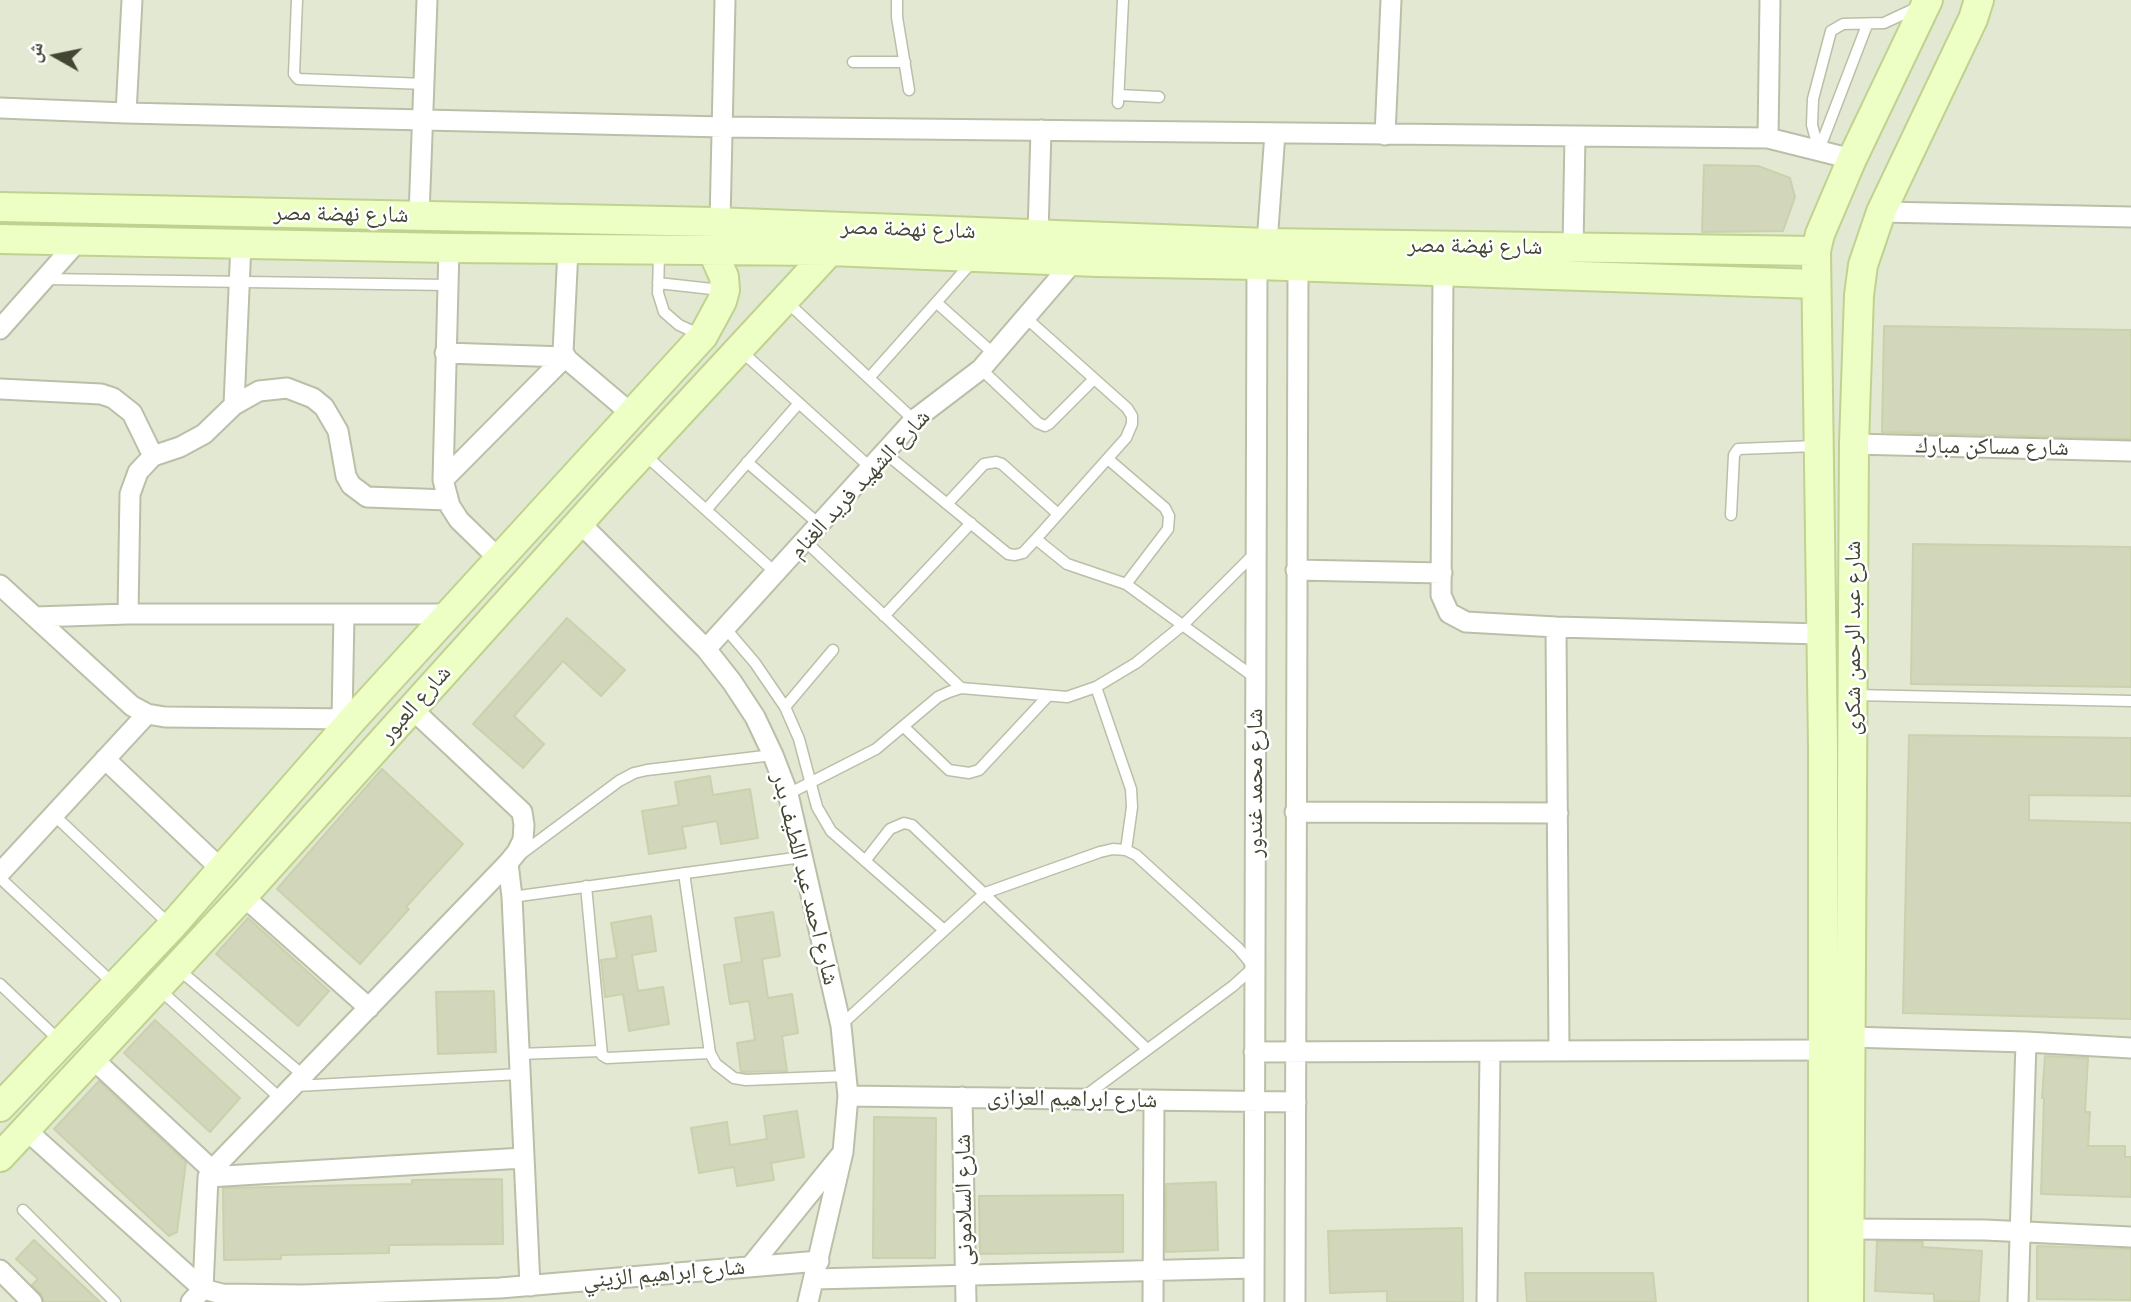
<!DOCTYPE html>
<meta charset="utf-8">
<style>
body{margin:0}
#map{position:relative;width:2131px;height:1302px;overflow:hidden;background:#f0f3e5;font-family:Cabin,"Noto Naskh Arabic",sans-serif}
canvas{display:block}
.north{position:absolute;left:21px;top:21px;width:70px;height:70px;-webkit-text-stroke:5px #fff;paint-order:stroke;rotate:279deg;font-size:19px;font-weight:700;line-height:28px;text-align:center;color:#444634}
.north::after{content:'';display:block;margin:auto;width:24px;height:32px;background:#444634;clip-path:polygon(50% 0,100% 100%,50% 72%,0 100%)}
</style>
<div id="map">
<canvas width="2131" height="1302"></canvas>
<div class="north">ش</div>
</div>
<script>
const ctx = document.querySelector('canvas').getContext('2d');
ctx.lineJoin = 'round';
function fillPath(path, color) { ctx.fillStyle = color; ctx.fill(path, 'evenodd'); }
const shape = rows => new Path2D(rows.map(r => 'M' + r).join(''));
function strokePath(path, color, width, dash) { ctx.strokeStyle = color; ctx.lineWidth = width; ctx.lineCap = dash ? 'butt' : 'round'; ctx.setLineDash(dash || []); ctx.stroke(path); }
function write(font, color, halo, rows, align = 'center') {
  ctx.font = font + ' Cabin,"Noto Naskh Arabic",sans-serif'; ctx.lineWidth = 5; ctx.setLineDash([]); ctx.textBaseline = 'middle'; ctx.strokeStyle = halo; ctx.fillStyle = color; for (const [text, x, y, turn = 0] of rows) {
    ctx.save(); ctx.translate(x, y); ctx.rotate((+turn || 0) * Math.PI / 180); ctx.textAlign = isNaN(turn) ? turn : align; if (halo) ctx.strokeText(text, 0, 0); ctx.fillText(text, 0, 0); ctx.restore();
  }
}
const residential = shape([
 [0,0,2131,0,2131,1302,0,1302]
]);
const building = shape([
 [1704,165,1758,166,1790,178,1795,197,1783,231,1702,232,1704,165],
 [1884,326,2131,330,2131,439,1882,432,1884,326],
 [1913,544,2131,547,2131,687,1911,684,1913,544],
 [567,618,625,670,601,696,563,661,514,716,544,744,523,768,473,724,567,618],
 [1909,735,2131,738,2131,796,2029,795,2029,820,2131,823,2131,1019,1903,1013,1909,735],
 [382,769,463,844,406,907,409,909,360,964,277,889,382,769],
 [710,776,713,795,750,789,758,838,721,844,717,821,682,827,686,848,649,854,642,811,679,805,675,782,710,776],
 [773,912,780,956,762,959,768,998,792,994,798,1033,782,1036,787,1071,741,1072,737,1043,755,1040,749,1001,730,1004,724,965,742,962,735,918,773,912],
 [651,916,656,951,632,955,638,991,663,987,669,1024,629,1031,623,994,605,997,601,960,617,958,611,923,651,916],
 [248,918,329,991,298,1026,216,954,248,918],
 [494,991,496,1052,438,1054,436,992,494,991],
 [155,1020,240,1098,210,1132,124,1053,155,1020],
 [2045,1056,2088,1058,2085,1112,2090,1112,2088,1146,2125,1146,2125,1157,2131,1157,2131,1197,2041,1194,2044,1098,2042,1098,2045,1056],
 [99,1081,186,1162,177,1232,169,1236,54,1129,99,1081],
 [797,1111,804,1157,771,1163,774,1180,737,1186,734,1167,699,1173,691,1128,727,1122,730,1145,767,1139,764,1116,797,1111],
 [874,1117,936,1118,935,1258,873,1258,874,1117],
 [502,1179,503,1244,389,1245,389,1253,281,1255,281,1259,224,1260,223,1188,412,1184,412,1180,502,1179],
 [1216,1182,1218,1250,1166,1252,1166,1184,1216,1182],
 [1123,1195,1123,1252,980,1254,979,1196,1123,1195],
 [1462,1228,1463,1302,1387,1302,1387,1291,1330,1293,1328,1231,1462,1228],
 [34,1240,100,1302,44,1302,41,1294,32,1285,38,1279,16,1259,34,1240],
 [1877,1241,1923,1242,1922,1247,1982,1251,1979,1302,1934,1301,1934,1294,1875,1291,1877,1241],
 [2037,1246,2131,1249,2131,1300,2037,1299,2037,1246],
 [1525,1273,1653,1273,1656,1302,1527,1302,1525,1273]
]);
const lane = shape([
 [297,0,294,74,298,79,425,84],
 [897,0,897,17,909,90],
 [853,62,905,62],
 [1119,95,1159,97],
 [1118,103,1123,0],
 [1819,150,1867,25],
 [1819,151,1812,125,1813,99,1831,31,1843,24,1884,23,1914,9],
 [659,253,658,293,664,312,679,325,701,335],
 [45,279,448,285],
 [658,283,721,290],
 [787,302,914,420],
 [937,303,994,354],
 [1025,317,1127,408,1132,416,1132,424,1126,438,1036,539,1067,564,1126,584,1254,677],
 [740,350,871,468],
 [981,369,1038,423,1045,426,1049,424,1093,380],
 [869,378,973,261],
 [885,453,1008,554,1015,555,1023,553,1036,539],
 [644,454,776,573],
 [1108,459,1165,508,1169,516,1168,529,1126,584],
 [747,462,820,525],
 [947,504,984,464,996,462,1002,464,1058,514],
 [706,510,799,403],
 [1731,515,1734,455,1738,449,1816,446],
 [805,541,961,688],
 [884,616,971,523],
 [726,629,755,663,785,707,799,739,817,807,831,831,944,930],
 [1096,687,1131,789,1132,807,1126,850],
 [1855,695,2131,701],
 [785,707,833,650],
 [904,727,949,770,969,773,979,770,1047,697],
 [788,794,876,749,938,697,949,692,961,688,1067,697,1096,687,1136,663,1184,624,1254,554],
 [54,815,169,924],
 [521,854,619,781,634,773,647,770,773,755],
 [865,861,890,829,904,823,912,825,1147,1049],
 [684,873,710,1053,716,1064,734,1078,746,1080,847,1076],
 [0,878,115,985],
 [586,886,602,1055,607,1058,710,1053],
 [512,897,802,857],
 [177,968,304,1076],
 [0,984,61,1042],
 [160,990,281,1099],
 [841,1025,985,893,1100,852,1113,849,1126,850,1136,855,1238,948,1254,967,1233,986,1085,1096],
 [519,1054,601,1051],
 [296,1086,520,1074],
 [23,1210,115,1302]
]);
const street = shape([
 [0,108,126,113,723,127,1768,138,1852,159],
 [126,113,132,0],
 [1385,135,1391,0],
 [1768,138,1770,0],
 [1881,212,2131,217],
 [419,216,427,0],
 [720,222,725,0],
 [1038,234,1041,130],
 [1267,243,1275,133],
 [1573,247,1575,136],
 [449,248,443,480,450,506,459,520,498,558],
 [568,249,563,352,568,360,633,415],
 [1443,271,1441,595,1449,613,1466,622,1556,627,1821,634],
 [0,329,78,241],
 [445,353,565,357],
 [0,389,101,394,113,398,132,413,153,456],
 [234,405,241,243],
 [1854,444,2131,451],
 [443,480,565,357],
 [580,523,706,649,732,682,755,717,773,755,788,794,841,1026,848,1096,843,1152,808,1302],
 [1296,570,1442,573],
 [0,585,132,706,147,714,165,717,353,719],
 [128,614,130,494,138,472,153,456,180,447,204,434,234,405,259,391,287,388,313,398,324,407,338,431,346,476,351,485,367,497,448,500],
 [35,617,128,614,449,614],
 [1556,627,1559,1051],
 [706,649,914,420,981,369,1074,261],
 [342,719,344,614],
 [105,759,222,870],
 [1295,812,1558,813],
 [508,863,512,897,530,1286],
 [0,873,147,714],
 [243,896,369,1008],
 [1849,1037,2026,1042,2131,1048],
 [1254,1052,1824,1050],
 [91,1057,212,1170],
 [848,1096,1296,1102],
 [962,1097,966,1302],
 [25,1129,203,1289,222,1294,303,1295,500,1288,819,1261],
 [208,1177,523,1158],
 [1848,1229,1985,1230,2131,1237],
 [750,1267,840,1156],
 [0,1270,32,1302],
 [814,1279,1253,1268],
 [191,1302,203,1289,208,1177,212,1170,508,863,517,852,523,840,524,825,522,812,411,708],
 [1153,1302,1154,1100],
 [1254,1302,1257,265],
 [1295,1302,1298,266],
 [1487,1302,1490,1052],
 [2018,1302,2026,1042]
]);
const secondary = shape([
 [0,207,714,222,1267,243,1816,251],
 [0,239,449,248,830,251,1097,262,1257,265,1816,284],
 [0,1107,172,926,353,719,703,336,722,301,725,290,724,277,712,250],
 [0,1157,243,896,614,484,830,251],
 [1823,1302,1823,748,1816,251,1820,234,1852,159,1928,0],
 [1849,1302,1854,444,1859,295,1863,265,1881,212,1973,19,1979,0]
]);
const streetNames = [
 ["شارع نهضة مصر",341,214,1],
 ["شارع نهضة مصر",908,229,2],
 ["شارع نهضة مصر",1475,246,1],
 ["شارع مساكن مبارك",1992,447,1],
 ["شارع الشهيد فريد الغنام",860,484,-47],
 ["شارع عبد الرحمن شكرى",1853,638,-90],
 ["شارع العبور",415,704,-48],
 ["شارع محمد غندور",1255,783,-90],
 ["شارع احمد عبد اللطيف بدر",805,879,76],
 ["شارع ابراهيم العزازى",1072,1099,1],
 ["شارع السلامونى",964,1200,-91],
 ["شارع ابراهيم الزيني",664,1274,-5]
];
fillPath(residential, '#e3e8d3');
fillPath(building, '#d2d6ba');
strokePath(building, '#cbd1ad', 2);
strokePath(lane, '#babfa7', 13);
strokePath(street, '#babfa7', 23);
strokePath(secondary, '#c0d290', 32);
strokePath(lane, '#fff', 10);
strokePath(street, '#fff', 19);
strokePath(secondary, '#edffc4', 28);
write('23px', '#444634', '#fff', streetNames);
</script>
